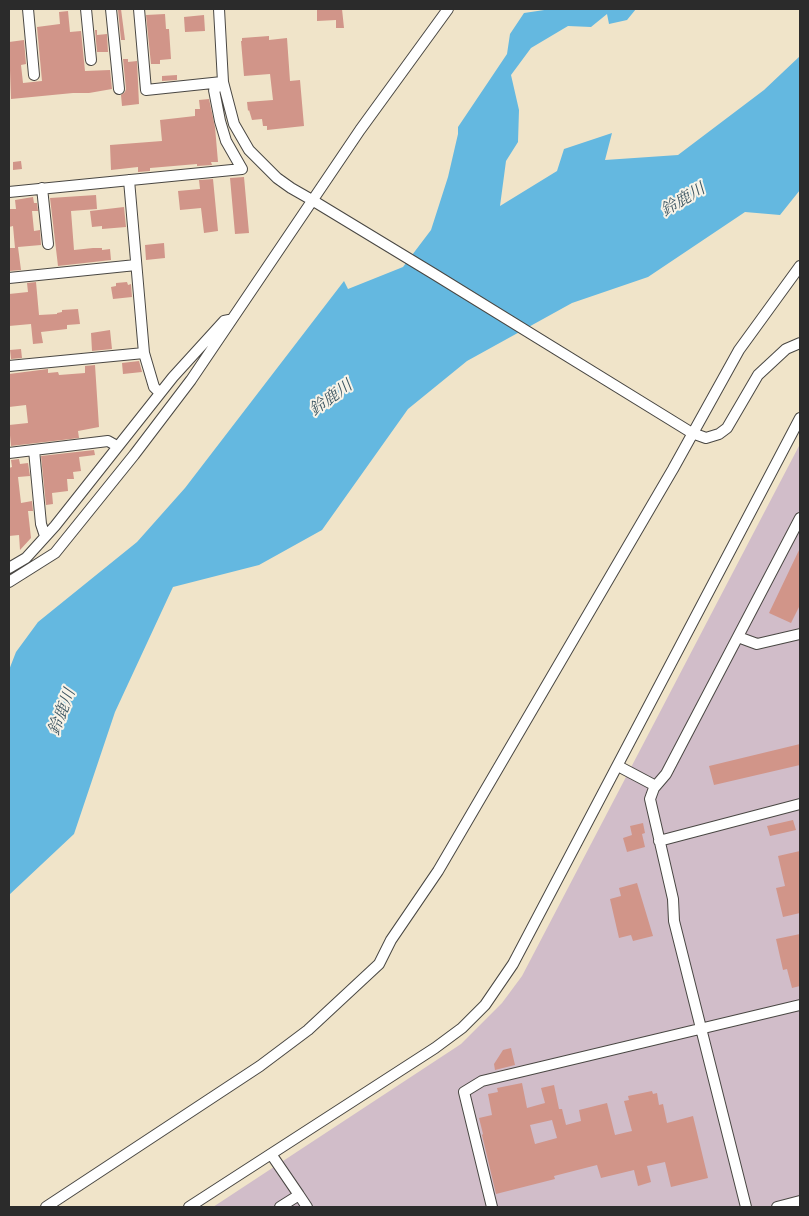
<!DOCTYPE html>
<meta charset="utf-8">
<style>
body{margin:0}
#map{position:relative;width:809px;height:1216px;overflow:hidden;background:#f0e4c9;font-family:"Libre Caslon Text",serif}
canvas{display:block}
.frame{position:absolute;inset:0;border:10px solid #2b2b2b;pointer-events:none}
</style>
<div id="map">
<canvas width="809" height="1216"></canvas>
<div class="frame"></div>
</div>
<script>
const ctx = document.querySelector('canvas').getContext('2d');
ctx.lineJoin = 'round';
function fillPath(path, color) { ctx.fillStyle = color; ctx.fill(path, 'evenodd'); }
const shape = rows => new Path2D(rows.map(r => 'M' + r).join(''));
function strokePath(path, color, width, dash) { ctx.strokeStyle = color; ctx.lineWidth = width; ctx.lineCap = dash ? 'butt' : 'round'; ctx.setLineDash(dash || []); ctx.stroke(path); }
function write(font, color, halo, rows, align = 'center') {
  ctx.font = font + ' "Libre Caslon Text","Noto Serif JP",serif'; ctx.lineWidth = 4; ctx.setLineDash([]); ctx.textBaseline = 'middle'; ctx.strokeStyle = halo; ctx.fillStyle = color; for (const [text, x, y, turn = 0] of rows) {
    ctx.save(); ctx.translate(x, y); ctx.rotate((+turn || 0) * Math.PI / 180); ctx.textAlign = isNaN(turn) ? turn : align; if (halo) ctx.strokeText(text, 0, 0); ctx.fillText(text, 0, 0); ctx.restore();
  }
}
const industrial = shape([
 [800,444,800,1207,213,1207,461,1044,502,1003,522,976]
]);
const water = shape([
 [551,9,636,9,627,20,609,24,607,14,591,27,568,26,531,48,511,75,519,110,518,142,506,161,500,206,557,171,564,149,612,133,605,160,678,155,764,90,800,56,800,190,780,215,745,212,648,277,572,303,467,361,408,409,322,530,259,565,173,587,115,712,74,834,9,895,9,670,16,652,38,622,137,542,185,488,344,281,348,289,403,267,431,230,448,177,458,134,458,127,507,54,510,34,524,13]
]);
const building = shape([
 [121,9,125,40,121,40,118,10],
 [317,9,342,9,344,28,336,28,336,20,317,21],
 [68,11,70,32,81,31,85,71,110,70,112,89,89,93,73,93,11,99,9,42,24,40,26,64,21,65,23,83,42,81,37,27,60,24,59,12],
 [165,14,166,29,169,29,171,59,160,60,160,64,151,64,146,15],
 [204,15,205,31,185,32,184,17],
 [95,30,97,30,97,35,107,34,108,52,97,52],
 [269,36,269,40,287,38,290,81,300,80,304,126,267,130,267,126,263,126,262,119,252,120,249,110,248,111,247,102,273,100,270,74,244,76,241,41,242,41,242,38],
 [123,59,128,59,128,62,137,61,139,104,122,106,121,95,125,92,126,89],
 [177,75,177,80,162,81,162,76],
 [209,99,215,127,218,162,211,162,212,165,197,166,197,164,150,168,150,171,138,172,138,167,111,170,110,145,162,141,160,120,195,116,195,109,200,109,199,100],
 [21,161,22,169,13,170,13,162],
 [244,177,249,233,235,234,230,178],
 [213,179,218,231,204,233,201,208,180,210,178,191,200,189,199,180],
 [96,195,97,209,71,211,74,250,93,248,102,248,102,250,110,249,111,260,58,266,50,198],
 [33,197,34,203,37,203,38,211,32,211,34,231,40,230,41,245,18,247,21,270,9,271,9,248,15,248,13,226,9,227,9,209,16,209,15,200],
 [124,207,126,227,102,229,102,226,92,227,90,211],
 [164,243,165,258,146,260,145,245],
 [36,282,39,315,57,314,57,313,62,312,62,310,78,309,80,324,67,325,67,329,41,332,43,343,33,344,31,324,9,326,9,294,28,292,27,283],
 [127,282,128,285,131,284,132,297,113,299,111,287,116,286,116,283],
 [110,330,112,349,92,351,91,333],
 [21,349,22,358,11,359,10,350],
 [139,361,142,372,123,374,122,363],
 [95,365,99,427,78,431,79,438,11,446,9,425,28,423,26,405,9,407,9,374,48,369,48,373,58,372,59,375,85,373,85,366],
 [94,450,95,455,79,457,81,471,73,472,74,479,67,479,68,491,52,493,53,504,46,505,41,456],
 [19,459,20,464,28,463,30,476,18,477,21,503,32,501,33,511,28,511,31,538,20,550,19,535,9,536,9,468,12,467,11,460],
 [800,548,800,605,791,623,769,613],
 [800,744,800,765,714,785,709,766],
 [793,820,796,830,770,836,767,826],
 [643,823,645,833,642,834,645,847,627,852,623,838,632,835,630,826],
 [800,851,800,913,783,917,776,888,785,886,778,856],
 [637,883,653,936,633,941,631,935,619,938,610,899,621,896,619,888],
 [800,934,800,986,792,988,787,969,783,970,776,939],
 [511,1048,515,1065,495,1070,494,1064,503,1050],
 [522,1083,527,1108,545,1103,541,1088,554,1085,559,1109,562,1109,566,1125,581,1121,579,1110,607,1103,615,1135,632,1131,624,1101,629,1100,628,1096,652,1091,653,1094,657,1093,659,1105,663,1104,667,1123,693,1116,708,1178,671,1187,665,1162,647,1166,651,1182,638,1186,634,1170,601,1178,597,1165,554,1176,555,1179,496,1194,482,1135,483,1134,479,1118,492,1115,488,1094,498,1092,497,1088],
 [552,1120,557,1138,535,1144,530,1125]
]);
const minor = shape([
 [28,9,34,75],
 [86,9,91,60],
 [111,9,119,89],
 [139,9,146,90,222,82],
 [219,9,223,82,234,124,249,150,277,178,291,188,312,200,434,274,692,433,706,438,719,434,727,428,758,375,786,349,800,343],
 [129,180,144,353,154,387,160,393],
 [42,188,48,244],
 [9,192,242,169,226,141,220,121,214,90,223,82],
 [9,278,136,265],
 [9,366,144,353],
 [34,450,41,524,45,536],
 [9,453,108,441,117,446],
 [9,568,26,558,55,526,173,377,224,321,229,320],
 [9,582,55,553,134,455,191,380,360,130,448,9],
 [738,637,757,644,800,634],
 [618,766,652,784,654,788],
 [659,841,800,804],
 [271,1154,299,1195],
 [46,1207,260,1066,308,1030,379,964,391,940,438,871,673,469,739,350,800,266],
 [189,1207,435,1048,462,1028,485,1005,513,964,800,418],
 [280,1207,299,1195,307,1207],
 [492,1207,464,1092,482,1081,800,1005],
 [746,1207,674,921,673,899,650,799,654,788,666,774,800,518],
 [777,1207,800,1201]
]);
const waterNames = [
 ["鈴鹿川",683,200,-31],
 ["鈴鹿川",331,398,-36],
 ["鈴鹿川",62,712,-69]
];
fillPath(industrial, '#d1bdc9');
fillPath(water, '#64b8e0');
fillPath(building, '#d19589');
strokePath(minor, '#494743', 12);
strokePath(minor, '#fff', 10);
write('italic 16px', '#3c5561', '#f7f3e8', waterNames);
</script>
